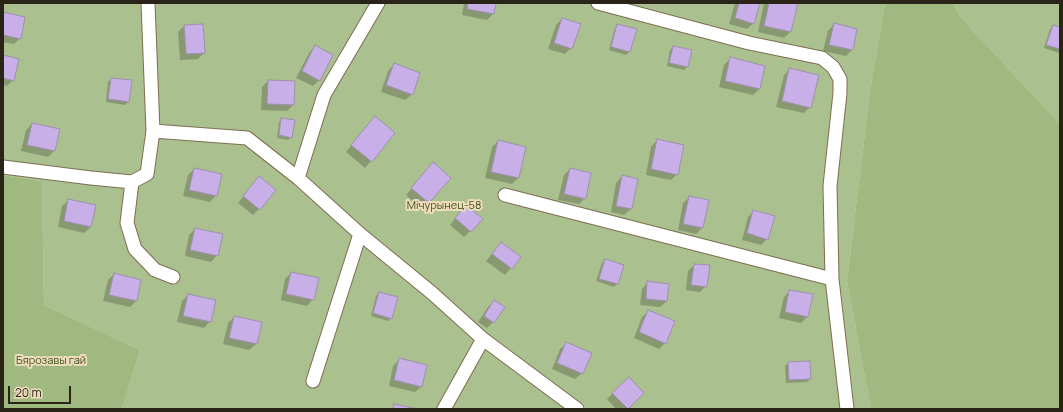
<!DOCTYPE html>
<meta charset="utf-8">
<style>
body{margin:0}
#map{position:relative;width:1063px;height:412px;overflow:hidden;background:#efdbbd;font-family:Manrope,sans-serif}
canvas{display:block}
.frame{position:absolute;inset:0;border:4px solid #2a2317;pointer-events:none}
.scale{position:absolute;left:8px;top:386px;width:63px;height:18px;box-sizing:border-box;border:2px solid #2a2317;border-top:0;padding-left:5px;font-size:12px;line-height:14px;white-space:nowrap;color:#2a2317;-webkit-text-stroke:3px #efdbbd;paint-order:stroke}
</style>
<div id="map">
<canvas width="1063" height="412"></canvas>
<div class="frame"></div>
<div class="scale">20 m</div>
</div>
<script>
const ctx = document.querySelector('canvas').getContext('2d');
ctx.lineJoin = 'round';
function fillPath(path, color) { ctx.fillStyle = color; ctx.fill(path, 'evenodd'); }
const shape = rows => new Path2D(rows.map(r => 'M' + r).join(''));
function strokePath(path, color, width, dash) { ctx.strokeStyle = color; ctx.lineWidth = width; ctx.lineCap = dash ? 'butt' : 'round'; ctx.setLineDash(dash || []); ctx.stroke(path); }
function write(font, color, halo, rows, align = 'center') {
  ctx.font = font + ' Manrope,sans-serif'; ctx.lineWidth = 4; ctx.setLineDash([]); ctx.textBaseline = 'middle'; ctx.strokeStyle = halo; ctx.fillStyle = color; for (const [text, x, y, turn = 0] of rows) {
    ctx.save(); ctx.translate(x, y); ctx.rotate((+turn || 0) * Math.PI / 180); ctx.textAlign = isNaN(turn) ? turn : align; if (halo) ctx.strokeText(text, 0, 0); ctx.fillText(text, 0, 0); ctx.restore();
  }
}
const green = shape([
 [3,3,885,3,870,91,847,281,871,409,122,409,140,350,44,305,42,181,3,175],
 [953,3,1060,3,1060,124,975,33,960,16]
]);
const forest = shape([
 [885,3,953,3,960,16,975,33,1060,124,1060,409,871,409,847,281,870,91],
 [3,175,42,181,44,305,140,350,122,409,3,409]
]);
const shadow = shape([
 [196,3,220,3,196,4],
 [464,3,495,3,493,14,487,20,462,15],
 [735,3,759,3,754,23,747,29,729,24],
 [764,3,797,3,790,32,784,38,758,32],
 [3,13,20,38,14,44,3,42],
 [562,19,571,48,565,54,548,49,556,25],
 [834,24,856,29,852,50,846,56,823,51,828,31],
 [618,25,635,30,629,52,626,55,609,50,615,28],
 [184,26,204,53,198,59,180,60,178,32],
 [1053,26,1060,28,1060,53,1044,48,1050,29],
 [315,46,319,80,313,86,296,78,309,53],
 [673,47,691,51,687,67,684,70,667,66,670,50],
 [3,56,13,80,7,86,3,85],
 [730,59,759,89,753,95,719,87,724,65],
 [394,64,412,94,405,100,381,92,388,71],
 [790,69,810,107,804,113,776,107,784,75],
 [111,79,128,102,125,105,106,102,108,82],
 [268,81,294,82,293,105,287,111,261,110,262,87],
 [282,119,291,137,288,140,277,138,279,122],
 [32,124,54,151,48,157,21,151,26,130],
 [369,124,394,133,365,168,346,152],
 [657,140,677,174,671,180,646,175,651,147],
 [498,141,518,178,512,184,485,178,492,147],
 [433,164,449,178,422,209,406,195],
 [194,169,216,195,210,202,183,196,188,175],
 [570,169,585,198,579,204,558,200,564,175],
 [622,176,637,180,631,209,624,215,611,212,616,183],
 [259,178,259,209,253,215,238,203],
 [690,197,702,228,696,234,678,230,683,203],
 [69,200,91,227,84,233,58,227,62,206],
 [754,211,767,239,761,245,742,240,748,217],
 [460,212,470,231,464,237,450,225],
 [195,229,217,255,211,262,185,256,189,235],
 [501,243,520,257,505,275,486,261],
 [605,260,623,266,617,284,614,287,596,281,602,263],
 [694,265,706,286,700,292,686,290,688,271],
 [291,273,313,299,307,306,281,300,285,279],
 [114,274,136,301,130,307,103,301,108,280],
 [648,282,667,301,660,307,640,305,642,289],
 [790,291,807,317,801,323,779,318,784,297],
 [379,293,391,318,388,321,371,316,376,296],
 [188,295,210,321,204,328,177,322,182,301],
 [494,301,493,322,487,328,478,322,488,307],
 [649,311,665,343,659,349,634,338,642,317],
 [234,317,256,344,249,350,223,344,228,323],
 [567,343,582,373,575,379,552,369,560,349],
 [400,359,422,386,415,392,389,386,393,366],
 [788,363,810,379,807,382,786,383,785,366],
 [613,393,643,393,627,409,616,409,607,399]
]);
const building = shape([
 [468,3,496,3,494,14,467,9,468,3],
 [739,3,760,3,754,24,735,18,739,3],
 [769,3,798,3,791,32,764,26,769,3],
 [3,12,25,17,21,39,3,35,3,12],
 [562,18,581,24,572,49,554,43,562,18],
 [834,23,857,29,853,50,829,45,834,23],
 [203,24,205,53,186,54,184,25,203,24],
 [617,24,637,29,630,52,611,47,617,24],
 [1053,25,1060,27,1060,49,1046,45,1053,25],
 [315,45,333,55,320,81,302,71,315,45],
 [673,46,692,50,688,67,669,63,673,46],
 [3,55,19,59,14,81,3,78,3,55],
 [730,57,765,66,760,89,725,81,730,57],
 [394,63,420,73,413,95,386,85,394,63],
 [789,68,819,75,811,108,782,101,789,68],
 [111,78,132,80,129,102,108,99,111,78],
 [268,80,295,81,294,105,267,104,268,80],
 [375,116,395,133,372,162,351,145,375,116],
 [281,118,295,120,292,138,279,135,281,118],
 [32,123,60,129,55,151,27,145,32,123],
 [657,139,684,145,678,175,651,169,657,139],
 [498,140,526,147,519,178,491,172,498,140],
 [433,162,451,178,429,203,411,188,433,162],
 [194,168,222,174,217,196,189,190,194,168],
 [570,168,591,173,586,199,564,194,570,168],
 [622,175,638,179,632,209,616,206,622,175],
 [259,176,276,190,260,210,243,196,259,176],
 [689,196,709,200,703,228,683,224,689,196],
 [68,199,96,205,91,227,64,221,68,199],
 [466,205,483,219,471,232,455,218,466,205],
 [753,210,775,216,768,240,747,233,753,210],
 [195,228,223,234,218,256,190,250,195,228],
 [501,242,521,257,512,269,492,254,501,242],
 [605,259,624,265,618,284,599,279,605,259],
 [694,264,710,265,707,287,691,285,694,264],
 [291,272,319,278,314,300,286,294,291,272],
 [114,273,141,280,137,301,109,295,114,273],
 [647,281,669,284,667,301,646,299,647,281],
 [789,290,813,294,808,317,785,312,789,290],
 [379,292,398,297,392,319,373,313,379,292],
 [188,294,216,300,211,322,183,316,188,294],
 [494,300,505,307,494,323,484,316,494,300],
 [648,310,675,321,666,344,639,332,648,310],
 [234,316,262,322,257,344,229,338,234,316],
 [566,342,592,353,583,374,557,363,566,342],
 [399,358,427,365,422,387,394,380,399,358],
 [810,361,811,379,789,380,788,362,810,361],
 [629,377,644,393,628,409,612,393,629,377],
 [394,404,418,409,393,409,394,404]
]);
const lane = shape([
 [148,3,153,131],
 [378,3,324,95,298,178,360,234,432,293,483,339,577,409],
 [598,3,749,43,822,58,833,67,840,79,840,93,830,186,832,279],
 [3,167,91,178,132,182,147,174,153,131,247,138,298,178],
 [132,182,127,223,135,249,155,270,173,277],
 [505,195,832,279,847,409],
 [313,381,360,234],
 [444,409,483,339]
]);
const parkNames = [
 ["Мічурынец-58",444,206],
 ["Бярозавы гай",51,361]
];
fillPath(green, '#aac08f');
fillPath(forest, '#a0b980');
fillPath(shadow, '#0003');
fillPath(building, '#c9afe7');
strokePath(building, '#9e90ae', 1);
strokePath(lane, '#7e6d51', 15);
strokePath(lane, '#fff', 13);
write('11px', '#3d5316', '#efdbbd', parkNames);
</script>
